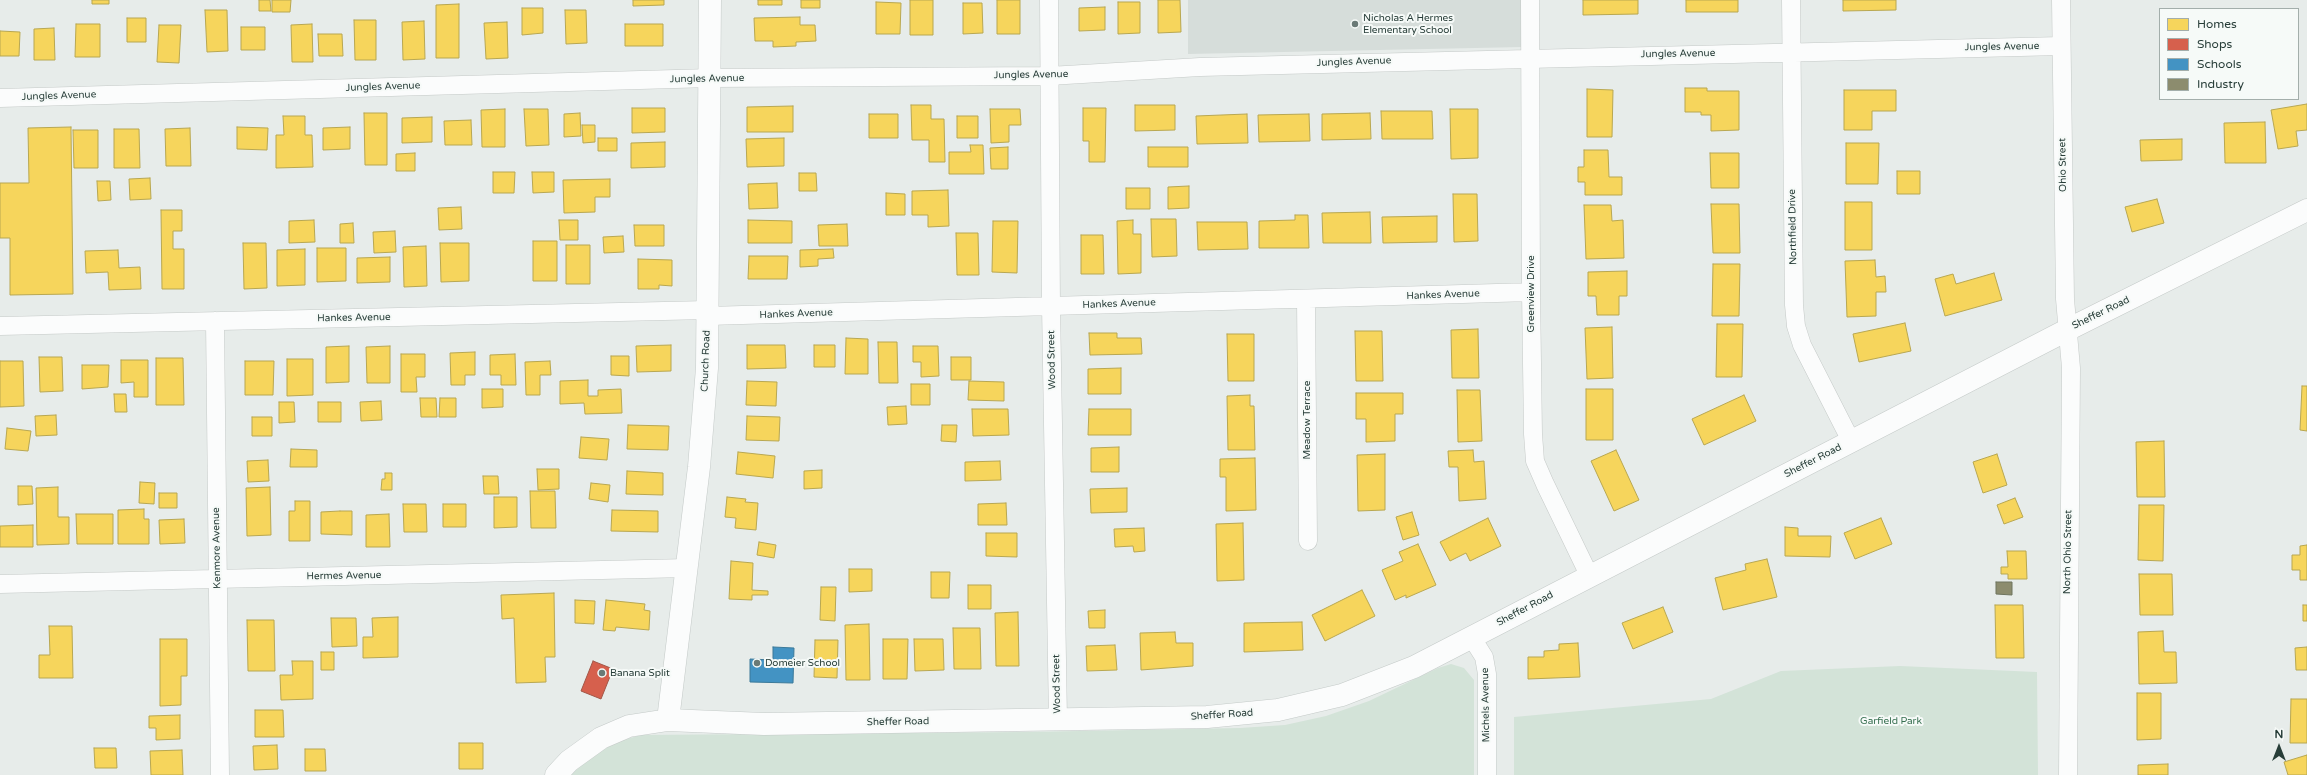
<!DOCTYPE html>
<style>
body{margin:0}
#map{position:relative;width:2307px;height:775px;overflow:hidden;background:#e7ecea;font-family:"Varela Round",sans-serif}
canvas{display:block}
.legend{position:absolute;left:2159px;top:8px;width:140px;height:92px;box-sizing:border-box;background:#f6faf8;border:1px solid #a3aeab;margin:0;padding:5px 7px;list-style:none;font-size:12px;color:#273d38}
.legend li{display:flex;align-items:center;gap:8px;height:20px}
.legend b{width:20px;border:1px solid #a3aeab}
.north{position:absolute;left:2259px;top:727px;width:40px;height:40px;-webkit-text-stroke:3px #f6faf8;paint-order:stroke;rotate:0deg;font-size:11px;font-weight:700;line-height:16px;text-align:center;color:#273d38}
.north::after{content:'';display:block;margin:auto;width:14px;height:18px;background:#273d38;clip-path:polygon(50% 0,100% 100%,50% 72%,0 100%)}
</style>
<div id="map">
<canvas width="2307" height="775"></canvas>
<ul class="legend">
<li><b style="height:11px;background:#f6d55c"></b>Homes</li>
<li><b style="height:11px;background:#d6604d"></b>Shops</li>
<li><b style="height:11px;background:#4393c3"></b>Schools</li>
<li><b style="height:11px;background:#8c8c6e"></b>Industry</li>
</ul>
<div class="north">N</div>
</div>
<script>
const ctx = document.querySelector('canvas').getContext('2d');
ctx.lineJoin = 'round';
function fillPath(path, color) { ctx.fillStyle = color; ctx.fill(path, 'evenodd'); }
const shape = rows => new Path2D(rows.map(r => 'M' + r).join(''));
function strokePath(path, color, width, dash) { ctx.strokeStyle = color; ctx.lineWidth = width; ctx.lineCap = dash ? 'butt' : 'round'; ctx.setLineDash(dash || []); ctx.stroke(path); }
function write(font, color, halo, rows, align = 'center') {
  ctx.font = font + ' "Varela Round",sans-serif'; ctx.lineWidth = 4; ctx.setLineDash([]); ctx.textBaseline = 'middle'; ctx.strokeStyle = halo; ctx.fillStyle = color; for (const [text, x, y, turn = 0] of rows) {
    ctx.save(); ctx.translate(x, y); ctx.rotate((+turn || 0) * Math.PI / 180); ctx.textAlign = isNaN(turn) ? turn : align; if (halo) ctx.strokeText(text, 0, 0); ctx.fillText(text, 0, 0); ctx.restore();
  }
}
const built = shape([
 [1188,0,1523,0,1523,47,1188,54]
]);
const green = shape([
 [1451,664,1464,668,1474,680,1474,775,570,775,593,756,608,747,623,740,641,735,1026,732,1240,728,1285,725,1326,716,1369,701,1438,668],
 [1900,666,2037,672,2038,775,1514,775,1514,717,1711,699,1781,671]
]);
const homes = shape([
 [92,0,109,0,109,4,92,4,92,0],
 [259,0,270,0,271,11,259,11,259,0],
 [272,0,291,0,290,12,272,12,272,0],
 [633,0,664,0,664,5,633,6,633,0],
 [758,0,782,0,782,5,758,5,758,0],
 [801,0,820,0,820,8,801,8,801,0],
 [910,0,933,0,933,35,910,35,910,0],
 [997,0,1020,0,1020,34,997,34,997,0],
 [1158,0,1180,0,1181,32,1158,33,1158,0],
 [1583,0,1638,0,1638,14,1583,15,1583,0],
 [1686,0,1738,0,1738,12,1686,12,1686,0],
 [1843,0,1896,0,1896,10,1843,11,1843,0],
 [876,2,901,3,900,34,876,34,876,2],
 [1118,2,1140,2,1140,33,1118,34,1118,2],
 [963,3,982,3,983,33,963,34,963,3],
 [459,4,459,58,436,58,436,5,459,4],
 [1105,7,1105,30,1079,31,1079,8,1105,7],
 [522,8,543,8,543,33,522,35,522,8],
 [205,10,227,10,228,51,207,52,205,10],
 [565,10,586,10,587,43,566,44,565,10],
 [800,17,800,25,815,25,816,41,796,42,796,46,773,47,773,41,755,41,754,18,800,17],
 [127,18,146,18,146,42,127,42,127,18],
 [354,20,376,20,376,60,355,60,354,20],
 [424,21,425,59,403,60,402,22,424,21],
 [507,22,508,58,486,59,484,23,507,22],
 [76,24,100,24,100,57,75,57,76,24],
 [312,24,313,62,292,62,291,25,312,24],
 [625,24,663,24,663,46,625,46,625,24],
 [159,25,181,25,179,63,157,62,159,25],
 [241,27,265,27,265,50,241,50,241,27],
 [54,28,55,60,34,60,34,29,54,28],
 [0,31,20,32,19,56,0,56,0,31],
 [318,34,342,34,343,56,319,56,318,34],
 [1685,88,1707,88,1707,91,1739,91,1739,130,1711,131,1711,115,1701,115,1701,112,1685,112,1685,88],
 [1587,89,1613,90,1612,137,1587,137,1587,89],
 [1844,90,1896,90,1896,111,1872,111,1872,130,1844,130,1844,90],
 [2307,104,2307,130,2296,131,2298,146,2278,149,2271,110,2307,104],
 [911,105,931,105,931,119,944,119,945,162,929,162,929,140,912,140,911,105],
 [1135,105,1175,105,1175,130,1135,131,1135,105],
 [793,106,793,132,747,132,747,107,793,106],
 [632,108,665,108,665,132,632,133,632,108],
 [1083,108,1106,108,1105,162,1089,162,1089,141,1083,141,1083,108],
 [505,109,505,147,482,147,481,110,505,109],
 [524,109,548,109,549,145,526,146,524,109],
 [990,109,1020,109,1021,125,1009,125,1009,142,991,143,990,109],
 [1450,109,1478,109,1478,158,1451,159,1450,109],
 [1381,111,1432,111,1433,139,1382,139,1381,111],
 [364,113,387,113,387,165,365,165,364,113],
 [580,113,581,136,564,137,564,114,580,113],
 [1370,113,1371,139,1322,140,1322,114,1370,113],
 [869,114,898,114,898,138,869,138,869,114],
 [1247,114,1248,143,1197,144,1196,116,1247,114],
 [1309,114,1310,141,1259,142,1258,115,1309,114],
 [283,116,305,116,305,135,312,135,313,167,276,168,276,135,284,135,283,116],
 [957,116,978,116,978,138,957,138,957,116],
 [432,117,432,142,402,143,402,118,432,117],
 [471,120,472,145,445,145,444,121,471,120],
 [2265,122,2266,163,2225,163,2224,123,2265,122],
 [582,125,595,125,595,142,583,143,582,125],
 [71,127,73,294,10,295,10,238,0,238,0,183,29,183,28,128,71,127],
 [237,127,268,128,267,150,237,149,237,127],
 [350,127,350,149,323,150,323,128,350,127],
 [190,128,191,166,166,166,165,129,190,128],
 [114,129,139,129,140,168,114,168,114,129],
 [73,130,98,130,98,168,74,168,73,130],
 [598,138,617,138,617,151,598,151,598,138],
 [784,138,784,166,747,167,746,139,784,138],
 [2182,139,2182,160,2141,161,2140,140,2182,139],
 [665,142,665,167,631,168,631,143,665,142],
 [1846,143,1879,143,1878,184,1846,184,1846,143],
 [970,145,983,145,984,174,949,174,949,152,971,152,970,145],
 [1008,147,1008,169,991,169,990,148,1008,147],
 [1148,147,1188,147,1188,167,1148,167,1148,147],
 [1584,150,1608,150,1609,177,1622,177,1622,195,1585,195,1585,182,1578,182,1578,167,1584,167,1584,150],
 [415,153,415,171,396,171,396,154,415,153],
 [1710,153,1739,153,1739,188,1711,188,1710,153],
 [1897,171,1920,171,1920,194,1897,194,1897,171],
 [493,172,515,172,514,193,493,193,493,172],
 [532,172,554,172,554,192,533,193,532,172],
 [799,173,816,173,817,191,799,191,799,173],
 [150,178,151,199,130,200,129,179,150,178],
 [610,179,610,197,595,197,595,212,564,213,563,180,610,179],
 [97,181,110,181,111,200,98,201,97,181],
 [777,183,778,208,749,209,748,184,777,183],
 [1189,186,1189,208,1168,209,1168,187,1189,186],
 [1126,188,1150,188,1150,209,1126,209,1126,188],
 [948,190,949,226,928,227,928,215,912,215,912,191,948,190],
 [886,193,905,194,905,215,886,215,886,193],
 [1453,194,1477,194,1478,241,1454,242,1453,194],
 [2157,199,2164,223,2132,232,2125,207,2157,199],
 [1845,202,1872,202,1872,250,1845,250,1845,202],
 [1711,204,1739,204,1740,253,1713,253,1711,204],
 [1584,205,1611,205,1612,221,1623,220,1624,258,1586,259,1584,205],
 [461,207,462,229,439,230,438,208,461,207],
 [161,210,182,210,182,231,173,231,173,249,184,249,184,289,162,289,161,210],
 [1370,212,1371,243,1323,243,1322,213,1370,212],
 [1295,215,1308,215,1309,248,1259,248,1259,221,1295,220,1295,215],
 [1437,216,1437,242,1383,243,1382,217,1437,216],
 [1151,219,1176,219,1177,256,1152,257,1151,219],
 [314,220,315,242,289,243,289,221,314,220],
 [559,220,578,220,578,240,560,240,559,220],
 [748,220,792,221,792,243,748,243,748,220],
 [1133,220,1133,234,1141,234,1141,273,1118,274,1117,221,1133,220],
 [993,221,1018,221,1017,273,992,272,993,221],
 [1197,222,1247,222,1248,249,1198,250,1197,222],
 [353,223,354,243,340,243,340,224,353,223],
 [847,224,848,246,819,246,818,225,847,224],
 [634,225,664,225,664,246,635,246,634,225],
 [395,231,396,252,374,253,373,232,395,231],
 [956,233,978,233,979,275,957,275,956,233],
 [1081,235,1103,235,1104,274,1081,274,1081,235],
 [623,236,624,252,604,253,603,237,623,236],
 [533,241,557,241,557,281,533,281,533,241],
 [243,243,266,243,267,288,244,289,243,243],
 [440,243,469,243,469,281,441,282,440,243],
 [566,245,590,245,590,284,566,284,566,245],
 [426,246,427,286,404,287,403,247,426,246],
 [317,248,346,248,346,281,317,282,317,248],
 [305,249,305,285,277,286,277,250,305,249],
 [833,249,834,258,818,259,818,266,800,267,800,250,833,249],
 [118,250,119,268,140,267,141,289,109,290,108,272,86,273,85,251,118,250],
 [749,256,788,256,787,279,748,279,749,256],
 [390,257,390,282,357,283,357,258,390,257],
 [638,259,672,260,672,286,659,285,659,289,638,289,638,259],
 [1875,260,1876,277,1885,276,1886,292,1876,292,1876,316,1847,317,1845,261,1875,260],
 [1713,264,1740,264,1739,316,1712,316,1713,264],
 [1627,271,1627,296,1619,296,1619,315,1597,315,1596,296,1588,296,1588,272,1627,271],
 [1994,273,2002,300,1945,316,1935,279,1953,274,1956,284,1994,273],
 [1905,323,1911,351,1859,362,1853,334,1905,323],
 [1717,324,1743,324,1742,377,1716,377,1717,324],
 [1612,327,1613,378,1587,379,1585,328,1612,327],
 [1478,329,1479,378,1452,378,1451,330,1478,329],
 [1355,331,1382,331,1383,381,1356,381,1355,331],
 [1089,333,1117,333,1117,338,1141,338,1142,354,1090,355,1089,333],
 [1227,334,1254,334,1254,381,1228,381,1227,334],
 [846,338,868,339,868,374,845,374,846,338],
 [878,342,897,342,898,383,879,383,878,342],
 [671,345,671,371,637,372,636,346,671,345],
 [747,345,785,345,786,368,747,369,747,345],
 [814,345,835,345,835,367,814,367,814,345],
 [349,346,349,382,326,383,326,347,349,346],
 [390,346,390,383,367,383,366,347,390,346],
 [913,346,938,346,939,376,921,377,921,362,913,362,913,346],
 [475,352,475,375,465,375,465,385,451,385,450,353,475,352],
 [401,354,425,354,425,377,416,377,417,392,401,392,401,354],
 [515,354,516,385,501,385,501,375,490,375,490,355,515,354],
 [611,356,629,356,629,376,611,375,611,356],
 [39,357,62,357,63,391,40,392,39,357],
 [951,357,971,357,971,380,951,380,951,357],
 [156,358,183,358,184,405,156,405,156,358],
 [287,359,313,359,313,395,287,396,287,359],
 [121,360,148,360,148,397,134,397,134,382,121,383,121,360],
 [0,361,23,361,24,406,0,407,0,361],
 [245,361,274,361,273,395,245,395,245,361],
 [550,361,551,375,540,375,540,395,526,395,525,362,550,361],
 [82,365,109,365,108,387,82,389,82,365],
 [1121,368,1121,394,1088,394,1088,369,1121,368],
 [588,380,588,396,598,396,598,390,621,389,622,413,585,414,584,403,560,404,560,381,588,380],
 [747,381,777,382,776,406,746,405,747,381],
 [969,381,1004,382,1004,401,968,400,969,381],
 [911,384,930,384,930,405,911,405,911,384],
 [2302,386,2307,386,2307,431,2300,430,2302,386],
 [482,389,503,389,503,407,482,408,482,389],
 [1586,389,1613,389,1613,440,1586,440,1586,389],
 [1457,390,1480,390,1482,441,1458,442,1457,390],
 [1356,393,1403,393,1403,414,1395,414,1395,441,1366,442,1366,419,1356,419,1356,393],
 [114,394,126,394,127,412,115,412,114,394],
 [1250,395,1250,406,1254,406,1255,450,1228,450,1227,396,1250,395],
 [1744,395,1756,421,1704,445,1692,419,1744,395],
 [420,398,436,398,437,417,421,417,420,398],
 [440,398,456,398,456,417,439,417,440,398],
 [381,401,382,420,361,421,360,402,381,401],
 [279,402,294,402,295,422,279,423,279,402],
 [318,402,341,402,341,422,318,422,318,402],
 [906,406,907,424,888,425,887,407,906,406],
 [972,409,1008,409,1009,435,973,436,972,409],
 [1089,409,1131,409,1131,435,1088,435,1089,409],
 [56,415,57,435,36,436,35,416,56,415],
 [747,416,780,417,779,441,746,440,747,416],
 [252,417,272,417,272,436,252,436,252,417],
 [628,425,669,426,668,450,627,449,628,425],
 [942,425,957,425,956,442,941,441,942,425],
 [7,428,31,431,28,451,5,449,7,428],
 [581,437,609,439,607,460,579,458,581,437],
 [2164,441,2165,497,2137,497,2136,442,2164,441],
 [1119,447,1119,472,1091,472,1091,448,1119,447],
 [291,449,317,450,317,467,290,467,291,449],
 [1473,450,1474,462,1484,461,1486,499,1459,501,1458,467,1449,467,1448,451,1473,450],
 [1616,450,1639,500,1614,511,1591,461,1616,450],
 [738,452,775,456,773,478,736,474,738,452],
 [1385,454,1385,510,1358,511,1357,455,1385,454],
 [1997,454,2007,485,1983,493,1973,462,1997,454],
 [1255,458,1256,510,1226,511,1226,477,1220,477,1220,459,1255,458],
 [268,460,269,481,248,482,247,461,268,460],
 [1000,461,1001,480,965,481,965,462,1000,461],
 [537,469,559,469,559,489,538,490,537,469],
 [822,470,822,488,804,489,804,471,822,470],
 [627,471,663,473,663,495,626,494,627,471],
 [385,473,392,473,392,490,381,490,382,479,385,479,385,473],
 [483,476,498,476,499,494,484,494,483,476],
 [140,482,155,483,154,504,139,503,140,482],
 [591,483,610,485,608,502,589,499,591,483],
 [18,486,32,486,33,504,18,505,18,486],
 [58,487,58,517,69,517,69,544,37,545,36,488,58,487],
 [270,487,271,535,247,536,246,488,270,487],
 [1127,488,1127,512,1091,513,1090,489,1127,488],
 [530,491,555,491,556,528,531,528,530,491],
 [159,493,177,493,177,508,159,508,159,493],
 [494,497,517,497,517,527,494,528,494,497],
 [727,497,746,499,745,502,758,503,756,530,735,528,736,518,725,517,727,497],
 [2015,498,2023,517,2004,524,1997,505,2015,498],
 [295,501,310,501,310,541,289,541,289,511,295,511,295,501],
 [1006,503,1007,525,978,525,978,504,1006,503],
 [403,504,426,504,427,532,404,532,403,504],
 [443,504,466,504,466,527,443,527,443,504],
 [2139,505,2164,505,2163,561,2138,560,2139,505],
 [144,509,144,519,149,519,149,544,118,544,118,510,144,509],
 [612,510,658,511,658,532,611,531,612,510],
 [340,511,352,511,352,535,321,534,321,512,340,511],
 [1412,512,1419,535,1403,540,1396,517,1412,512],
 [76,514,113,514,113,544,77,544,76,514],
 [389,514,390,547,366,547,366,515,389,514],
 [1488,518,1501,546,1470,561,1466,553,1450,561,1440,542,1488,518],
 [1881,518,1892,544,1855,559,1844,533,1881,518],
 [184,519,185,543,160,544,159,520,184,519],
 [1243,523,1244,580,1217,581,1216,524,1243,523],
 [33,525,33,547,0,547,0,526,33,525],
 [1785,527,1798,528,1798,536,1831,536,1830,557,1785,556,1785,527],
 [1144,528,1145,551,1134,552,1133,546,1115,547,1114,529,1144,528],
 [986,533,1017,533,1017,557,986,556,986,533],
 [759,542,776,545,774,558,757,555,759,542],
 [1418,544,1436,585,1406,598,1406,595,1395,600,1382,570,1403,561,1399,552,1418,544],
 [2307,545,2307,580,2300,580,2300,570,2292,570,2292,555,2300,555,2300,546,2307,545],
 [2007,551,2026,551,2027,579,2008,579,2008,574,2001,574,2001,567,2008,567,2007,551],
 [1767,559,1777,597,1723,610,1715,578,1746,570,1745,564,1767,559],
 [731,561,753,563,752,590,768,591,768,595,752,595,752,600,729,599,731,561],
 [849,569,872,569,872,591,849,592,849,569],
 [931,572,950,572,949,598,931,598,931,572],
 [2139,574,2172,574,2173,615,2140,615,2139,574],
 [968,585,991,585,991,609,968,609,968,585],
 [821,587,836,587,835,621,820,620,821,587],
 [1362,590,1375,616,1325,641,1312,615,1362,590],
 [554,593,555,657,545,657,546,682,516,683,514,618,502,619,501,595,554,593],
 [575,600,595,601,594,624,575,623,575,600],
 [606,600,645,604,644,610,650,611,649,630,616,627,615,631,603,630,606,600],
 [1995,605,2023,605,2024,658,1996,658,1995,605],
 [2303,605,2307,605,2307,621,2303,621,2303,605],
 [1663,607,1673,632,1633,649,1622,623,1663,607],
 [1105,610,1105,628,1089,628,1088,611,1105,610],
 [1018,612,1019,666,996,666,995,613,1018,612],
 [398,617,398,657,363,658,363,637,373,637,372,618,398,617],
 [331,618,356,618,357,646,332,647,331,618],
 [247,620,274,620,275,671,248,671,247,620],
 [1302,622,1303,650,1244,652,1244,623,1302,622],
 [869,624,870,680,846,680,845,625,869,624],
 [49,626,72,626,73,678,39,678,39,655,50,655,49,626],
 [953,628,980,628,981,669,954,669,953,628],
 [2163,631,2164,652,2176,652,2177,683,2139,684,2138,632,2163,631],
 [1175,632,1176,643,1193,643,1193,666,1141,670,1140,633,1175,632],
 [160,639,187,639,187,676,181,676,181,705,160,706,160,639],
 [883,639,908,639,907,679,883,679,883,639],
 [914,639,943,639,944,670,915,671,914,639],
 [815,640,838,640,837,678,814,677,815,640],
 [1578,643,1580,677,1528,679,1528,657,1544,657,1544,651,1559,650,1559,644,1578,643],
 [1115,645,1117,670,1087,671,1086,646,1115,645],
 [2307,647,2307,670,2296,670,2295,648,2307,647],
 [321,652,334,652,334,670,321,670,321,652],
 [292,661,313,661,313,699,281,700,280,675,293,675,292,661],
 [2137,693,2161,693,2161,739,2137,740,2137,693],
 [2291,699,2307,699,2307,743,2290,743,2291,699],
 [255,710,283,710,284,737,255,737,255,710],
 [180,715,180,739,156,740,156,728,149,728,149,716,180,715],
 [459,743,483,743,483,769,459,769,459,743],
 [277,745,278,769,254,770,253,746,277,745],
 [94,748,116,748,117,768,95,768,94,748],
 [305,749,325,749,326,771,305,771,305,749],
 [182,750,183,775,151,775,150,751,182,750],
 [2307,755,2307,775,2288,775,2284,762,2307,755],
 [2168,764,2168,775,2138,775,2138,765,2168,764]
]);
const shops = shape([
 [593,661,613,669,601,699,581,691,593,661]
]);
const schools = shape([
 [773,647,794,648,793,683,750,682,750,659,773,660,773,647]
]);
const industry = shape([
 [1996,582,2012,582,2012,595,1996,594,1996,582]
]);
const street = shape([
 [1049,0,1051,306,1058,720],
 [1530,0,1531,292,1533,434,1535,461,1545,484,1589,575],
 [1791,0,1794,305,1796,326,1802,345,1851,441],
 [2061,0,2065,299,2071,368,2068,775],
 [0,98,711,78,1049,76,1200,67,2061,46],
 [1306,299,1308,541],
 [708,316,1531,292],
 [215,321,220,775],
 [0,326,708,310],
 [0,584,688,568],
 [1472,638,1484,657,1487,674,1487,775]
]);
const secondary = shape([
 [668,720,699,467,707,368,710,0],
 [556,775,569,761,601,738,629,726,668,720,764,724,1207,717,1278,710,1342,695,1414,667,2067,330,2307,210]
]);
const markers = [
 [1355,24,4,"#6a7a76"],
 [757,663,4,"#6a7a76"],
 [602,673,4,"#6a7a76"]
];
const poiNames = [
 ["Nicholas A Hermes",1363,18],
 ["Elementary School",1363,30],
 ["Domeier School",765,663],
 ["Banana Split",610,673]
];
const streetNames = [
 ["Jungles Avenue",2002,47,-1],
 ["Jungles Avenue",1678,54,-1],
 ["Jungles Avenue",1354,62,-2],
 ["Jungles Avenue",1031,75,-1],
 ["Jungles Avenue",707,79,-1],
 ["Jungles Avenue",383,87,-2],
 ["Jungles Avenue",59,96,-2],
 ["Ohio Street",2063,165,-91],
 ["Northfield Drive",1793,227,-91],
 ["Greenview Drive",1531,294,-90],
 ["Hankes Avenue",1443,295,-2],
 ["Hankes Avenue",1119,304,-2],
 ["Sheffer Road",2101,313,-26],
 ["Hankes Avenue",796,314,-2],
 ["Hankes Avenue",354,318,-1],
 ["Wood Street",1052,360,-91],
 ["Church Road",706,361,-88],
 ["Meadow Terrace",1307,420,-90],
 ["Sheffer Road",1813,461,-27],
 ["Kenmore Avenue",217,548,-91],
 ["North Ohio Street",2068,552,-89],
 ["Hermes Avenue",344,576,-1],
 ["Sheffer Road",1525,609,-28],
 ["Wood Street",1057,684,-91],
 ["Michels Avenue",1486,705,-91],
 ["Sheffer Road",1222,715,-4],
 ["Sheffer Road",898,722,-1]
];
const parkNames = [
 ["Garfield Park",1891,721]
];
fillPath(built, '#d6ddda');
fillPath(green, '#d3e3d8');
fillPath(homes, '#f6d55c');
strokePath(homes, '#b8a751', 1);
fillPath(shops, '#d6604d');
strokePath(shops, '#a25647', 1);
fillPath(schools, '#4393c3');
strokePath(schools, '#3b7999', 1);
fillPath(industry, '#8c8c6e');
strokePath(industry, '#6e745e', 1);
strokePath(street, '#c4c9c7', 19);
strokePath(secondary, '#c4cac8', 23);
strokePath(street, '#fbfcfc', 18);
strokePath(secondary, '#fbfcfc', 22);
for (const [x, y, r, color] of markers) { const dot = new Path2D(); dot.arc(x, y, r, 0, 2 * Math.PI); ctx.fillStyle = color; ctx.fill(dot); strokePath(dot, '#f6faf8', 1.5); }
write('10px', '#273d38', '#f6faf8', poiNames, 'left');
write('10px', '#273d38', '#f6faf8', streetNames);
write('10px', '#366f50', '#f6faf8', parkNames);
</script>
